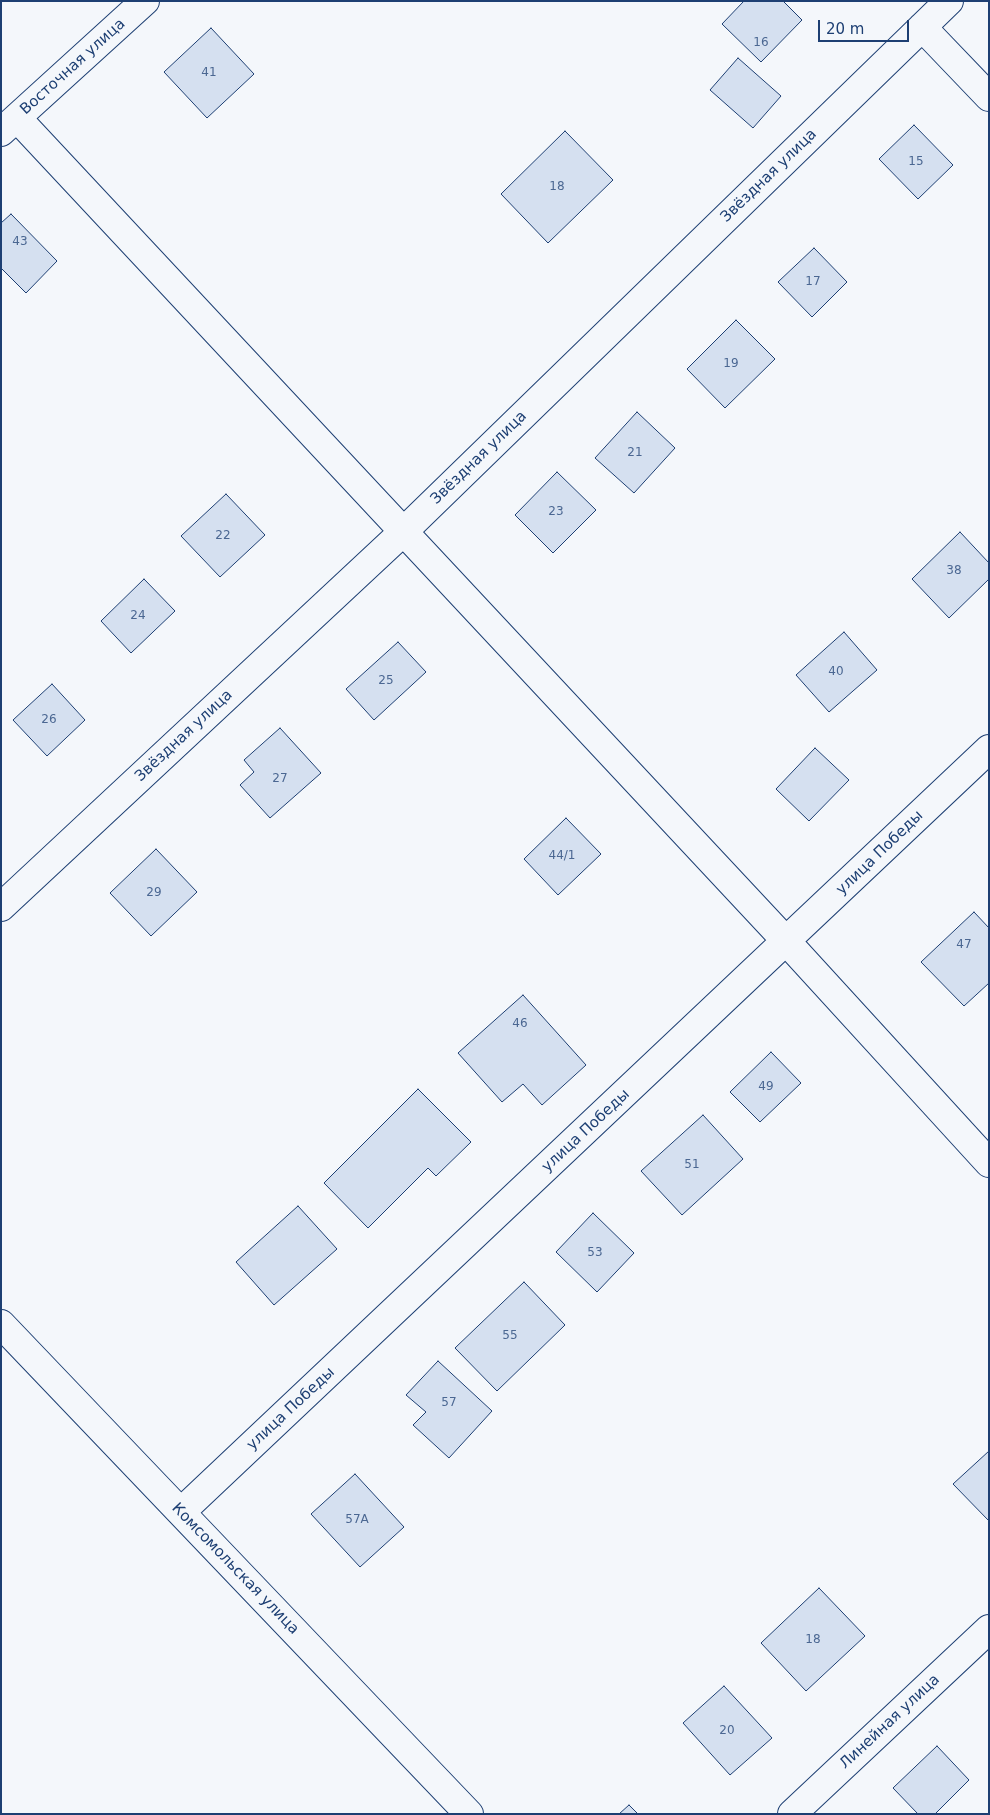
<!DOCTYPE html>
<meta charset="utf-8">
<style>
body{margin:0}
#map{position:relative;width:990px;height:1815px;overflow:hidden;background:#f4f7fb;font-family:"DejaVu Sans",sans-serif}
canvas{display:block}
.frame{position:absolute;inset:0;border:2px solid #1d3f73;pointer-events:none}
.scale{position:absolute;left:818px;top:20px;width:91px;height:22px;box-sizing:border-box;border:2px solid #1d3f73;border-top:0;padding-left:6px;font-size:15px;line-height:18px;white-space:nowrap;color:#1d3f73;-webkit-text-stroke:4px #f4f7fb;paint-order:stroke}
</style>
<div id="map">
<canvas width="990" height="1815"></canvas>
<div class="frame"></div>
<div class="scale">20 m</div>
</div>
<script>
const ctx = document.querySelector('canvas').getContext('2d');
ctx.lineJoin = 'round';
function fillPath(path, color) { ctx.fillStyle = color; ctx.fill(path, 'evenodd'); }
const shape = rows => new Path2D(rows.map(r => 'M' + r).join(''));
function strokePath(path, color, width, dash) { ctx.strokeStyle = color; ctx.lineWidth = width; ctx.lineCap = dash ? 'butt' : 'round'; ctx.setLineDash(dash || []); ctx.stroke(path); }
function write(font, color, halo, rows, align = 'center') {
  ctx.font = font + ' "DejaVu Sans",sans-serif'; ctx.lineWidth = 4; ctx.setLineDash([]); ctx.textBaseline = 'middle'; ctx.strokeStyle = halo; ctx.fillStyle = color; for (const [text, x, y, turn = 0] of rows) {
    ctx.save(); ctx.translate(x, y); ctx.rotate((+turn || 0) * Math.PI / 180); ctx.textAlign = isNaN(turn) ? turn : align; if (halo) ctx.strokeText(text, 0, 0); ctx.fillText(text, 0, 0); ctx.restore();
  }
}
const building = shape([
 [744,1,783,1,802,20,761,62,722,24,744,1],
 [211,28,254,74,207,118,164,72,211,28],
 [738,58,781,96,753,128,710,90,738,58],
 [914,125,953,165,918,199,879,159,914,125],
 [565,131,613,180,548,243,501,194,565,131],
 [11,214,57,261,26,293,1,268,1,223,11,214],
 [814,248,847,282,812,317,778,282,814,248],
 [736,320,775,359,725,408,687,369,736,320],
 [637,412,675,448,634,493,595,458,637,412],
 [557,472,596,510,553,553,515,515,557,472],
 [226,494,265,535,220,577,181,536,226,494],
 [960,532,989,563,989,579,949,618,912,579,960,532],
 [144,579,175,611,131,653,101,621,144,579],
 [844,632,877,670,829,712,796,675,844,632],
 [398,642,426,672,374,720,346,689,398,642],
 [52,684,85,720,47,756,13,720,52,684],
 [280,728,321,773,270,818,240,785,254,772,244,760,280,728],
 [815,748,849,780,809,821,776,789,815,748],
 [566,818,601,854,558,895,524,859,566,818],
 [156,849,197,892,151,936,110,893,156,849],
 [974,912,989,928,989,983,964,1006,921,962,974,912],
 [523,995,586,1065,542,1105,523,1084,502,1102,458,1053,523,995],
 [771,1052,801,1083,760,1122,730,1092,771,1052],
 [418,1089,471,1142,436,1176,428,1168,368,1228,324,1183,418,1089],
 [703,1115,743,1159,682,1215,641,1171,703,1115],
 [298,1206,337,1249,274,1305,236,1262,298,1206],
 [593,1213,634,1253,597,1292,556,1252,593,1213],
 [524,1282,565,1325,497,1391,455,1348,524,1282],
 [438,1361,492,1411,449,1458,413,1425,426,1412,406,1395,438,1361],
 [989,1451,989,1521,953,1484,989,1451],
 [355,1474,404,1527,360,1567,311,1514,355,1474],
 [819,1588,865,1636,806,1691,761,1643,819,1588],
 [724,1686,772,1738,730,1775,683,1723,724,1686],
 [937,1746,969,1780,935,1814,918,1814,893,1788,937,1746],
 [629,1805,638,1814,619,1814,629,1805]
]);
const minor = shape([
 [922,27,989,97],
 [17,118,787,942,989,1163],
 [1,132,145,1],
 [1,907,403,532,949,1],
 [1,1324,469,1814],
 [181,1512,989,749],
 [792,1814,989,1629]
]);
const numberNames = [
 ["16",761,43],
 ["41",209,73],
 ["15",916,162],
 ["18",557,187],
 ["43",20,242],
 ["17",813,282],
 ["19",731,364],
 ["21",635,453],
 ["23",556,512],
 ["22",223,536],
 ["38",954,571],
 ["24",138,616],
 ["40",836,672],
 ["25",386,681],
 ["26",49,720],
 ["27",280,779],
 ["44/1",562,856],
 ["29",154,893],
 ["47",964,945],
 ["46",520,1024],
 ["49",766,1087],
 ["51",692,1165],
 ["53",595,1253],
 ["55",510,1336],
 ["57",449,1403],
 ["57А",357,1520],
 ["18",813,1640],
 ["20",727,1731]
];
const streetNames = [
 ["Восточная улица",73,67,-42],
 ["Звёздная улица",769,176,-44],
 ["Звёздная улица",479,458,-44],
 ["Звёздная улица",184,736,-43],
 ["улица Победы",880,853,-44],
 ["улица Победы",586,1131,-43],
 ["улица Победы",291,1409,-43],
 ["Комсомольская улица",235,1569,46],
 ["Линейная улица",890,1722,-43]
];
fillPath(building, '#d5e0f0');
strokePath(building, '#1d3f73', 1);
strokePath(minor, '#1d3f73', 30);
strokePath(minor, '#f4f7fb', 28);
write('12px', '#4b6792', null, numberNames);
write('15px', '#1d3f73', '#f4f7fb', streetNames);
</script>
